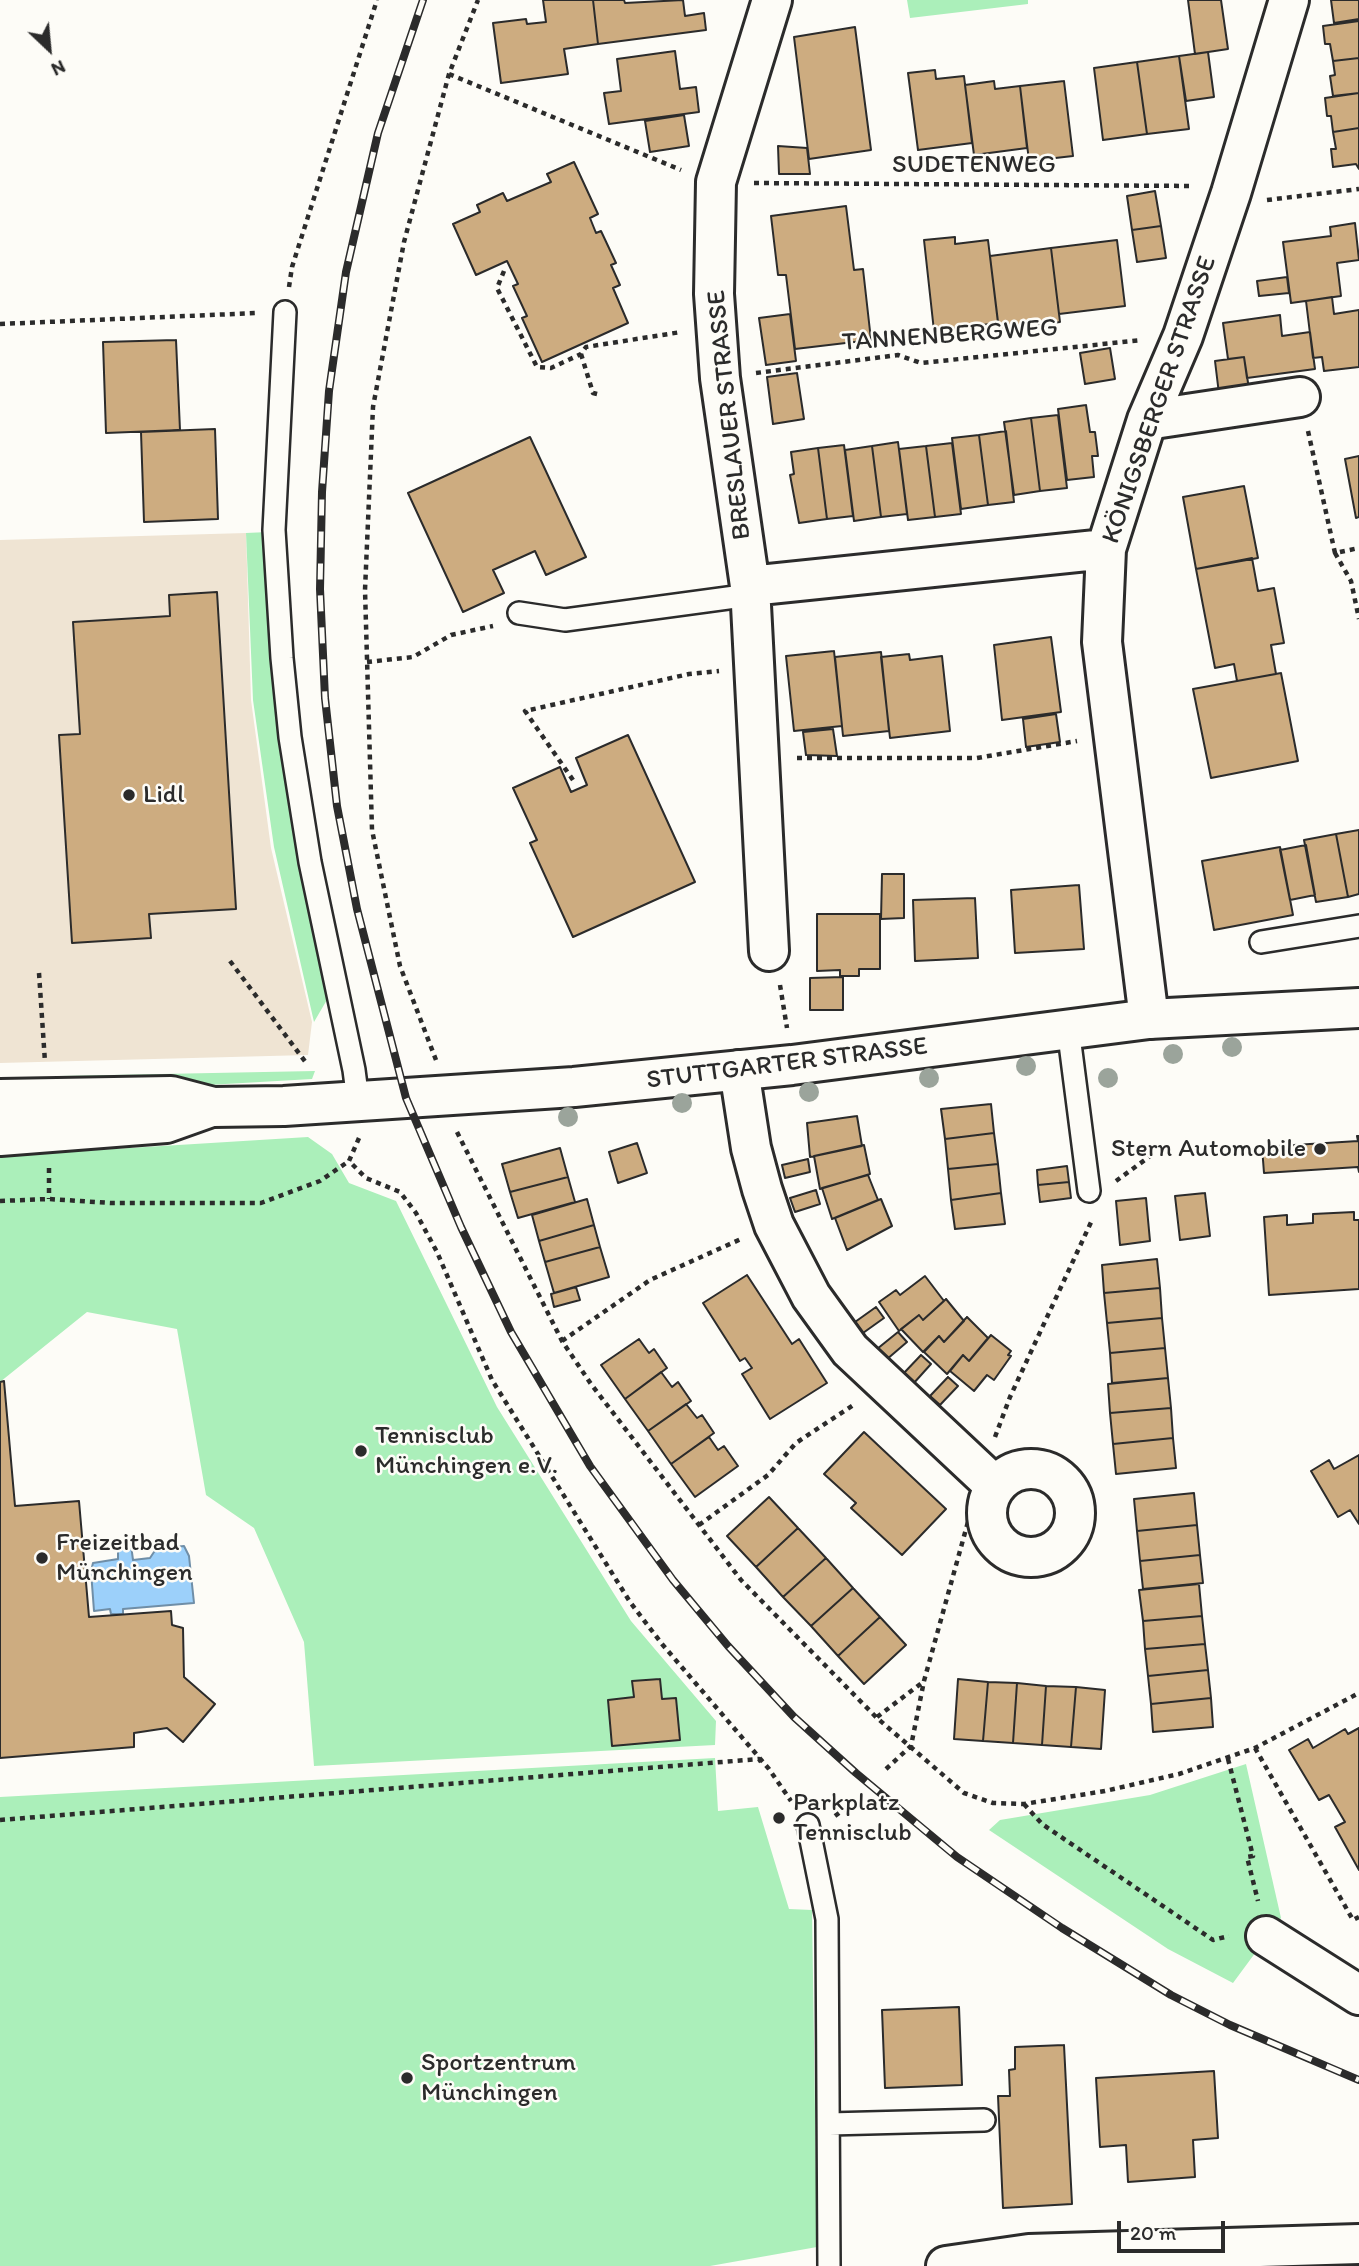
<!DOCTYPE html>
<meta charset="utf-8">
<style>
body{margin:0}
#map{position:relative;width:1359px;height:2266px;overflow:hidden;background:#fdfcf7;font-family:Itim,sans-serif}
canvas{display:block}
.north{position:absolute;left:14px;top:14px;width:70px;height:70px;-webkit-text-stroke:5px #fdfcf7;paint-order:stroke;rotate:154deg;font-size:19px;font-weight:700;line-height:28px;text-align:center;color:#2b2b2b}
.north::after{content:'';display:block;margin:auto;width:24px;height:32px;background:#2b2b2b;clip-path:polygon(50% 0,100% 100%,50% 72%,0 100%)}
.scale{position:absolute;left:1117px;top:2221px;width:108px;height:32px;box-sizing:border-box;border:4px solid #2b2b2b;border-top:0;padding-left:9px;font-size:21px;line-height:24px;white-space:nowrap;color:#2b2b2b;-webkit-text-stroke:5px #fdfcf7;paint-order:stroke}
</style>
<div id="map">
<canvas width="1359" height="2266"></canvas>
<div class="north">N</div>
<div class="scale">20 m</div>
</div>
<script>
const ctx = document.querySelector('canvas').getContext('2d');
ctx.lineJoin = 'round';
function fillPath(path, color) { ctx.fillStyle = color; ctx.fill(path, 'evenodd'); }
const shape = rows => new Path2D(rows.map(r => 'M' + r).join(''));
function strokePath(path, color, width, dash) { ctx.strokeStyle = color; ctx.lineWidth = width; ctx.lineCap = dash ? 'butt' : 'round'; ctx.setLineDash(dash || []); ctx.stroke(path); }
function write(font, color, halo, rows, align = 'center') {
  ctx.font = font + ' Itim,sans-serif'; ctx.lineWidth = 5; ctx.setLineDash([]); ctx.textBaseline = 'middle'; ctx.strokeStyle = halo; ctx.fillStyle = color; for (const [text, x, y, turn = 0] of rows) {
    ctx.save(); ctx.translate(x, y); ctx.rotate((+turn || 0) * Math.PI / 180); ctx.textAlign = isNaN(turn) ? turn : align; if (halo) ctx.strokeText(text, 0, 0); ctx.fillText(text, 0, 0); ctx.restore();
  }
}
const built = shape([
 [246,533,251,700,271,848,312,1022,308,1055,0,1063,0,540]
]);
const green = shape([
 [907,0,1028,0,1028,4,910,18],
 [268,532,328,998,314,1022,274,847,253,700,246,533],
 [315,1071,312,1079,208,1085,56,1079,59,1076],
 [308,1137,332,1154,349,1183,396,1201,497,1407,631,1621,716,1721,715,1745,314,1766,304,1642,254,1528,206,1495,177,1329,87,1312,0,1382,0,1156],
 [715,1758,718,1811,758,1807,789,1909,812,1910,817,2247,710,2266,0,2266,0,1797],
 [1246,1764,1281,1918,1233,1983,1168,1949,989,1830,1000,1820,1150,1795]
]);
const water = shape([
 [131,1545,133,1560,150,1558,156,1549,184,1546,189,1556,194,1603,123,1609,123,1614,111,1614,110,1609,94,1611,91,1571,93,1563,118,1559,118,1546,131,1545]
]);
const building = shape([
 [543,0,593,0,598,44,564,49,568,74,501,83,493,23,526,19,527,24,546,22,543,0],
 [593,0,624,0,625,3,683,0,685,16,704,13,706,30,598,44,593,0],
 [1188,0,1221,0,1228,49,1195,54,1188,0],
 [1331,0,1359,0,1359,19,1334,23,1331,0],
 [1359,21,1359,58,1333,61,1330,44,1325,44,1323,26,1359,21],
 [855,27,871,150,809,159,794,37,855,27],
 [675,51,680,89,696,87,699,112,609,124,604,93,621,91,617,59,675,51],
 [1208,52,1214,97,1186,101,1179,56,1208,52],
 [1179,56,1189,129,1147,134,1137,62,1179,56],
 [1359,58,1359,93,1333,96,1330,76,1335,75,1333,61,1359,58],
 [1137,62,1147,134,1103,140,1094,68,1137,62],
 [935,70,936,79,964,76,972,143,918,150,908,73,935,70],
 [994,81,995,89,1020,86,1027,148,974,155,965,85,994,81],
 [1064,81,1073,156,1029,161,1020,86,1064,81],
 [1359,93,1359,128,1333,132,1331,116,1327,116,1325,98,1359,93],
 [684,115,689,146,650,152,645,121,684,115],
 [1359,128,1359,169,1356,164,1333,167,1331,149,1336,149,1333,132,1359,128],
 [778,146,807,148,810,174,779,174,778,146],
 [574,162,598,214,590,218,596,233,601,231,616,263,611,265,620,285,613,288,628,323,542,362,522,318,527,316,513,286,518,284,507,261,476,275,453,224,480,212,477,205,503,193,507,201,551,182,547,174,574,162],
 [1155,191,1161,226,1132,230,1127,196,1155,191],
 [846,206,854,270,863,269,871,340,795,349,786,275,778,275,771,216,846,206],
 [1355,223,1359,260,1337,263,1341,296,1291,303,1283,242,1331,236,1330,227,1355,223],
 [1161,226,1166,258,1137,262,1132,230,1161,226],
 [955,237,955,244,988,240,998,323,934,331,924,240,955,237],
 [1117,240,1125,306,1059,314,1051,248,1117,240],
 [1051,248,1060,322,999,330,990,256,1051,248],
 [1287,277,1289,293,1259,296,1257,281,1287,277],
 [1332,297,1334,314,1359,310,1359,367,1324,371,1322,357,1313,358,1306,301,1332,297],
 [790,314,796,361,766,365,759,318,790,314],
 [1280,315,1282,336,1310,332,1315,369,1247,378,1244,357,1228,359,1223,323,1280,315],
 [176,340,180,430,106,433,103,342,176,340],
 [1110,348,1115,379,1085,384,1080,353,1110,348],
 [1244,357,1249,389,1219,394,1215,361,1244,357],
 [797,373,804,419,773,424,767,377,797,373],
 [1086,405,1090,432,1095,432,1098,456,1092,456,1094,477,1067,480,1058,409,1086,405],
 [1058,415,1067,488,1040,491,1031,418,1058,415],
 [1031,418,1040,491,1014,495,1004,422,1031,418],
 [215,429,218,519,144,522,141,432,215,429],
 [1006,431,1014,502,988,505,979,435,1006,431],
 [979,435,988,505,961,509,952,438,979,435],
 [530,437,586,557,546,575,535,551,493,570,504,593,463,612,408,493,530,437],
 [898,442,907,514,881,517,872,446,898,442],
 [952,443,961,514,935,517,926,446,952,443],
 [844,445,853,516,827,519,818,448,844,445],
 [872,446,881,517,854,521,845,450,872,446],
 [926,446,935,517,908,520,899,449,926,446],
 [818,448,827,519,799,523,790,475,794,474,791,452,818,448],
 [1359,456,1359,517,1356,518,1345,459,1359,456],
 [1244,486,1258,558,1196,569,1183,497,1244,486],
 [1252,558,1258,591,1274,588,1284,643,1271,645,1276,674,1237,681,1234,664,1215,668,1196,569,1252,558],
 [217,592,236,909,149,914,151,938,72,943,59,735,80,734,73,622,170,616,169,595,217,592],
 [1051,637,1061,712,1002,720,994,645,1051,637],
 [834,651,842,726,794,731,786,656,834,651],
 [881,652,889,731,843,736,835,657,881,652],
 [909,654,910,660,942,656,950,731,890,738,881,657,909,654],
 [1281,673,1298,761,1211,778,1193,689,1281,673],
 [1056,714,1060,742,1026,747,1023,719,1056,714],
 [833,729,837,756,806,755,803,732,833,729],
 [628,735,695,882,573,937,530,843,537,840,513,788,560,767,571,792,587,785,576,758,628,735],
 [1359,830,1359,894,1348,897,1336,834,1359,830],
 [1336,834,1348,897,1316,902,1304,840,1336,834],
 [1306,845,1315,895,1290,900,1280,850,1306,845],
 [1280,847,1293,915,1214,930,1202,861,1280,847],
 [882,874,904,874,904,918,881,919,882,874],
 [1079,885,1084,949,1015,953,1011,890,1079,885],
 [975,898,978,958,915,961,913,900,975,898],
 [817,914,880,914,880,969,859,969,859,976,840,976,840,970,817,971,817,914],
 [843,977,843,1010,810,1010,810,978,843,977],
 [991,1104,994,1133,945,1139,941,1109,991,1104],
 [857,1116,862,1146,810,1157,807,1123,857,1116],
 [994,1133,998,1164,948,1169,945,1139,994,1133],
 [1357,1136,1359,1136,1359,1172,1358,1167,1264,1173,1262,1147,1358,1141,1357,1136],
 [637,1143,647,1173,618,1183,609,1152,637,1143],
 [864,1145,870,1174,820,1189,814,1156,864,1145],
 [560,1148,568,1177,510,1192,502,1164,560,1148],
 [808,1159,810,1172,785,1178,782,1165,808,1159],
 [998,1164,1001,1193,951,1200,948,1169,998,1164],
 [1067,1166,1069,1182,1038,1185,1037,1170,1067,1166],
 [868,1175,878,1200,832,1219,822,1188,868,1175],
 [568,1177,575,1202,518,1218,510,1192,568,1177],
 [1069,1182,1071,1198,1040,1202,1038,1185,1069,1182],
 [816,1190,820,1204,795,1212,790,1198,816,1190],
 [1001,1193,1005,1224,955,1229,951,1200,1001,1193],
 [1205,1193,1210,1236,1180,1240,1175,1196,1205,1193],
 [1146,1198,1150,1241,1120,1245,1116,1201,1146,1198],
 [587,1199,594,1225,539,1241,532,1215,587,1199],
 [881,1199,892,1226,847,1250,835,1218,881,1199],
 [1354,1212,1354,1220,1359,1220,1359,1289,1269,1295,1264,1217,1287,1215,1287,1225,1313,1223,1313,1214,1354,1212],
 [594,1225,600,1247,545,1262,539,1241,594,1225],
 [600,1247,609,1277,554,1293,545,1262,600,1247],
 [1157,1259,1160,1288,1104,1293,1102,1265,1157,1259],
 [747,1275,792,1344,799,1339,827,1383,770,1419,742,1374,752,1368,745,1358,740,1361,703,1303,747,1275],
 [925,1276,944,1301,923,1320,919,1315,899,1331,879,1302,896,1290,900,1295,925,1276],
 [576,1287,580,1300,554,1307,551,1294,576,1287],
 [1160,1288,1162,1318,1107,1323,1104,1293,1160,1288],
 [946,1299,964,1321,944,1342,939,1336,923,1352,901,1329,919,1315,923,1320,946,1299],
 [876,1307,884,1318,863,1333,855,1322,876,1307],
 [967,1317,988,1338,969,1361,963,1355,947,1374,924,1352,939,1336,944,1342,967,1317],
 [1162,1318,1165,1348,1110,1353,1107,1323,1162,1318],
 [898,1332,907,1342,886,1360,877,1349,898,1332],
 [991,1335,1011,1351,1008,1355,1011,1356,994,1380,987,1375,974,1391,950,1371,963,1355,969,1361,991,1335],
 [639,1339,649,1353,654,1349,667,1368,625,1399,601,1365,639,1339],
 [1165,1348,1168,1378,1112,1383,1110,1353,1165,1348],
 [921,1355,931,1364,913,1384,903,1374,921,1355],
 [661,1372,672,1387,678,1382,691,1401,648,1431,625,1399,661,1372],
 [948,1377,958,1386,940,1405,930,1396,948,1377],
 [1168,1378,1171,1408,1110,1413,1108,1384,1168,1378],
 [4,1381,15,1506,79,1501,89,1617,171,1611,172,1625,183,1628,184,1677,215,1704,183,1742,167,1728,134,1733,134,1747,0,1758,0,1382,4,1381],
 [686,1404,697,1418,702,1415,714,1433,671,1464,648,1431,686,1404],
 [1171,1408,1173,1438,1113,1444,1110,1413,1171,1408],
 [864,1432,946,1509,902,1555,851,1508,856,1503,824,1474,864,1432],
 [709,1437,718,1450,724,1446,738,1466,695,1497,671,1464,709,1437],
 [1173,1438,1176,1468,1116,1474,1113,1444,1173,1438],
 [1359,1455,1359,1524,1350,1510,1338,1517,1311,1471,1329,1460,1334,1469,1359,1455],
 [1194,1493,1197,1525,1137,1531,1134,1499,1194,1493],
 [769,1497,798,1528,756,1567,727,1536,769,1497],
 [1197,1525,1200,1555,1140,1561,1137,1531,1197,1525],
 [798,1528,826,1558,783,1597,756,1567,798,1528],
 [1200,1555,1203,1583,1143,1589,1140,1561,1200,1555],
 [826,1558,853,1588,811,1626,783,1597,826,1558],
 [1199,1584,1202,1616,1143,1621,1139,1590,1199,1584],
 [853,1588,880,1617,838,1656,811,1626,853,1588],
 [1202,1616,1205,1644,1145,1649,1143,1621,1202,1616],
 [880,1617,906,1645,864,1684,838,1656,880,1617],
 [1205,1644,1208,1670,1148,1676,1145,1649,1205,1644],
 [1208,1670,1211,1698,1151,1704,1148,1676,1208,1670],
 [660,1679,662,1699,676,1698,680,1740,612,1746,608,1700,634,1697,632,1681,660,1679],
 [958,1679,988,1682,983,1741,954,1739,958,1679],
 [988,1682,1017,1683,1013,1743,983,1741,988,1682],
 [1017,1683,1046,1686,1042,1745,1013,1743,1017,1683],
 [1046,1686,1076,1687,1071,1747,1042,1745,1046,1686],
 [1076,1687,1105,1690,1101,1749,1071,1747,1076,1687],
 [1211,1698,1213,1727,1153,1732,1151,1704,1211,1698],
 [1359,1728,1359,1870,1335,1827,1345,1822,1329,1795,1319,1800,1289,1750,1308,1739,1313,1748,1345,1729,1348,1734,1359,1728],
 [959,2007,962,2085,885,2088,882,2010,959,2007],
 [1064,2045,1072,2204,1003,2208,998,2096,1010,2096,1009,2070,1015,2069,1015,2047,1064,2045],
 [1214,2071,1218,2138,1193,2140,1195,2177,1128,2182,1126,2145,1100,2147,1096,2078,1214,2071]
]);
const path = shape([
 [449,74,681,170],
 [754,183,1193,186],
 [1267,200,1359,189],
 [504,271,497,288,537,367,551,368,581,354,586,347,681,332],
 [289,287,292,267,377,0],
 [0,324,257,313],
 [581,354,593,393,601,395],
 [756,373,898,355,921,363,1142,340],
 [1308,431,1335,553,1359,548],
 [1335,553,1351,581,1359,619],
 [367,662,413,657,451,635,493,626],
 [797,758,977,758,1077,741],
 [573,780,525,711,689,674,719,671],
 [230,961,307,1064],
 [39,973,45,1062],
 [780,985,787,1028],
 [436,1060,400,966,372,830,365,590,373,407,404,242,449,74,478,0],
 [457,1132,562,1341,591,1384,699,1525,741,1580,877,1718,964,1793,993,1803,1024,1804,1105,1791,1179,1774,1255,1748,1359,1693],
 [359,1138,349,1161,366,1178,400,1192,416,1213,437,1252,492,1380,630,1602,662,1644,769,1769,791,1801],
 [49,1168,49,1199],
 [1116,1181,1153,1154],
 [0,1201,49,1199,111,1203,261,1203,320,1181,349,1161],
 [562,1341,650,1280,741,1239],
 [995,1437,1010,1397,1093,1218],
 [699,1525,768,1475,796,1443,855,1404],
 [877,1717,923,1682],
 [1255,1748,1353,1920,1359,1917],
 [1228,1759,1253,1856,1247,1857,1258,1901],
 [886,1769,911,1746,924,1681,971,1511],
 [1024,1804,1042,1824,1213,1940,1229,1936],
 [835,1816,854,1802],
 [0,1820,759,1759,761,1762]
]);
const lane = shape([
 [285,312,274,530,282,658,290,737,310,862,354,1070,358,1101],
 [519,613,565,620,750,595],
 [1261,942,1359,926],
 [1068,1028,1089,1191],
 [808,1825,827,1919,829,2266],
 [829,2124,984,2120]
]);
const street = shape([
 [772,0,716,182,714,294,720,378,750,586,1106,549],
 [1147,420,1300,397],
 [750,586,769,951],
 [1149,1019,1102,642,1106,549,1147,420,1183,336,1231,193,1289,0],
 [739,1070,751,1148,762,1189,774,1225,811,1296,850,1350,995,1486],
 '987 1513a44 44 0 1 1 88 0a44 44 0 1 1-88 0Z',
 [1266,1936,1359,1995],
 [946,2266,1029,2254,1359,2244]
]);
const secondary = shape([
 [0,1099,171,1096,213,1107,284,1106,574,1087,792,1065,1149,1019,1359,1008],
 [0,1136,166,1123,211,1107]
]);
const rail = shape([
 [423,0,378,133,346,272,329,391,322,492,320,589,325,698,337,806,357,909,406,1098,461,1227,511,1332,590,1466,673,1580,728,1646,794,1717,856,1773,957,1857,1062,1928,1171,1995,1230,2025,1359,2080]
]);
const trees = [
 [1232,1047],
 [1173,1054],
 [1026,1066],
 [929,1078],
 [1108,1078],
 [809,1092],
 [682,1103],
 [568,1117]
];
const markers = [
 [129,795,7,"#2b2b2b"],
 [1320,1149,7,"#2b2b2b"],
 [361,1451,7,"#2b2b2b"],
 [42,1558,7,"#2b2b2b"],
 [779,1818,7,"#2b2b2b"],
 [407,2078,7,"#2b2b2b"]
];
const streetNames = [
 ["SUDETENWEG",974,165],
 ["TANNENBERGWEG",950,336,-4],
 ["KÖNIGSBERGER STRASSE",1160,400,-71],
 ["BRESLAUER STRASSE",730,415,-96],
 ["STUTTGARTER STRASSE",787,1064,-7]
];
const poiNames = [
 ["Lidl",143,795],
 ["Stern Automobile",1306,1149,"right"],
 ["Tennisclub",375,1436],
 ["Münchingen e.V.",375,1466],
 ["Freizeitbad",56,1543],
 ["Münchingen",56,1573],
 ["Parkplatz",793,1803],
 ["Tennisclub",793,1833],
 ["Sportzentrum",421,2063],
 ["Münchingen",421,2093]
];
fillPath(built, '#efe4d3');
fillPath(green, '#abefba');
fillPath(water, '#9cd0fa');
strokePath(water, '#6f8ea7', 2);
fillPath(building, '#cdac80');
strokePath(building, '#2b2b2b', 2);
strokePath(lane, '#2b2b2b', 26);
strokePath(street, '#2b2b2b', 44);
strokePath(secondary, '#2b2b2b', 44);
strokePath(path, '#2b2b2b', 4.5, [5, 5]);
strokePath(lane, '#fdfcf7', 21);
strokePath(street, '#fdfcf7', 38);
strokePath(secondary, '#fdfcf7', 38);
strokePath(rail, '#2b2b2b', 8);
strokePath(rail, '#fdfcf7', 5, [16]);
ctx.fillStyle = '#9ba49b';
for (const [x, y] of trees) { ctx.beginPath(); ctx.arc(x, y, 10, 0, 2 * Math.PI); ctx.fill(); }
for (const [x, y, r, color] of markers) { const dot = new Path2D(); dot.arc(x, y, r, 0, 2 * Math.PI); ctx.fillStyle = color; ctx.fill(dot); strokePath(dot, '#fdfcf7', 2.5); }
write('26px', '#2b2b2b', '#fdfcf7', streetNames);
write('26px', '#2b2b2b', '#fdfcf7', poiNames, 'left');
</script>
